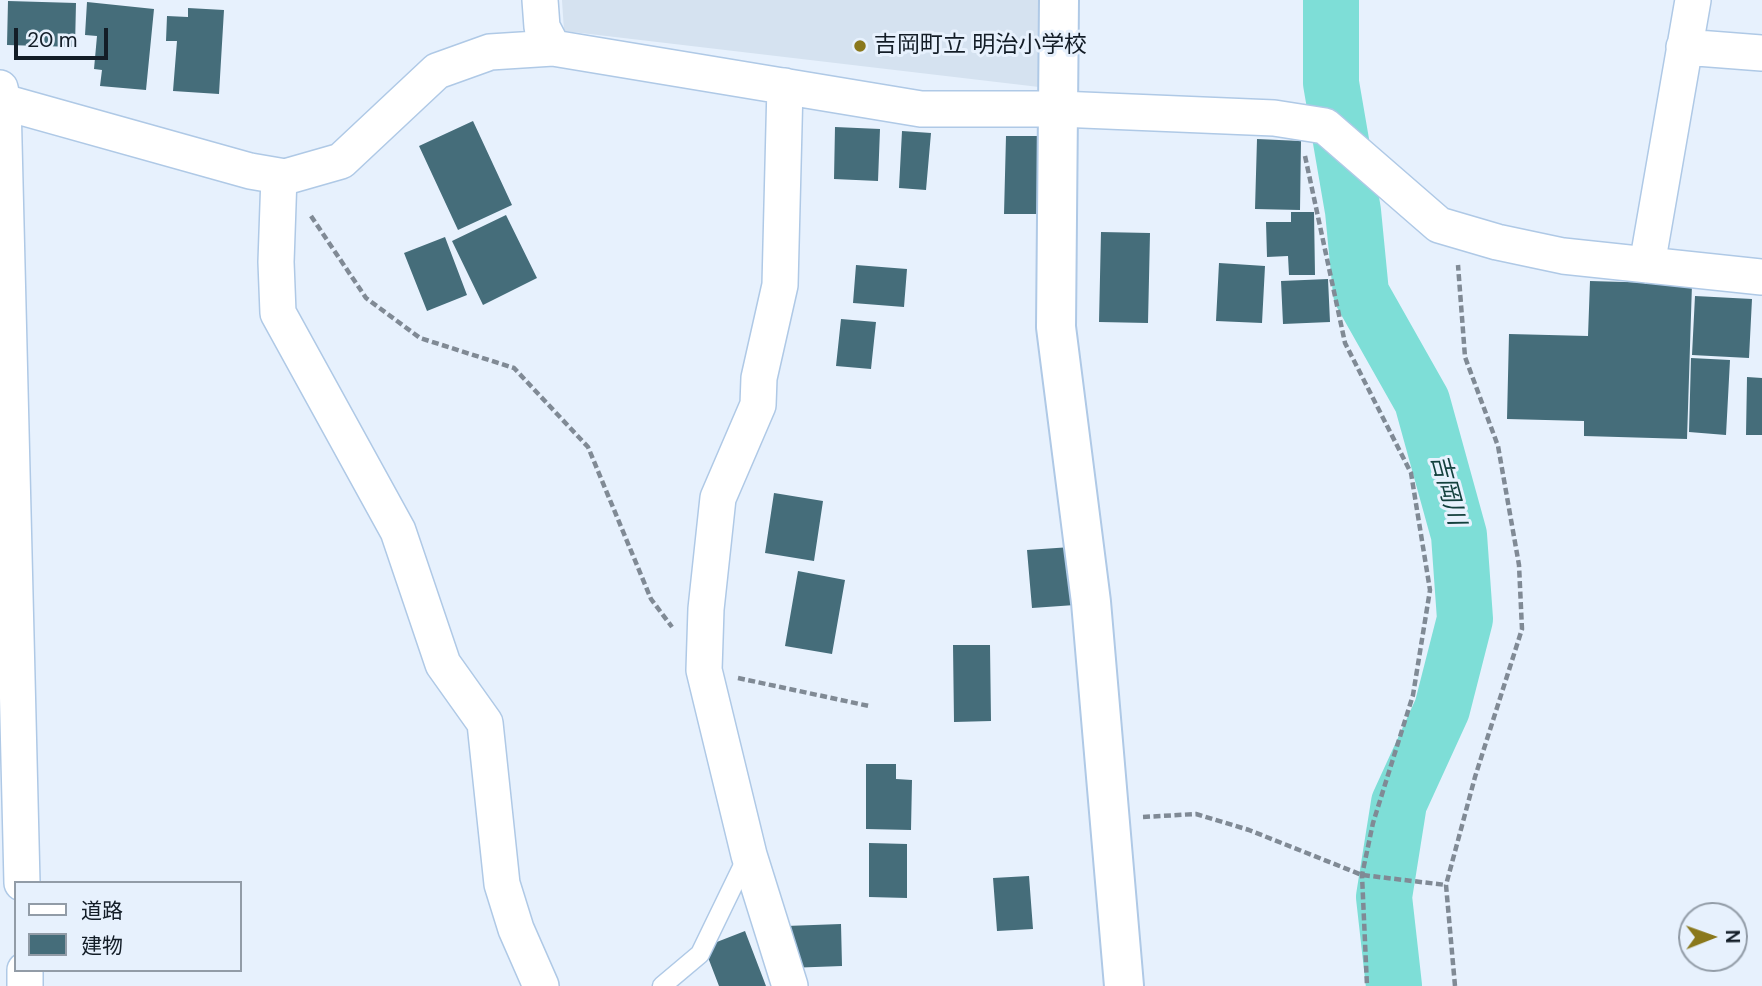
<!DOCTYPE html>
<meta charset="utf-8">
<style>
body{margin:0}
#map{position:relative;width:1762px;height:986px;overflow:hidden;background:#e7f1fd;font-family:"DM Sans","Noto Sans JP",sans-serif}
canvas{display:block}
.legend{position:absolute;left:14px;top:881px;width:228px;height:91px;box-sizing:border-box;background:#e7f1fd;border:2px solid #929ca7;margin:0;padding:9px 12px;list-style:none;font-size:21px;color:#131d27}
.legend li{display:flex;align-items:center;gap:14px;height:35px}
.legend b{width:35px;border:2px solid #929ca7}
.north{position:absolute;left:1678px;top:902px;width:70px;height:70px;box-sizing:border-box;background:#e7f1fd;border:2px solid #929ca7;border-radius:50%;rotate:89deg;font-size:19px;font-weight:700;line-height:28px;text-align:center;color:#131d27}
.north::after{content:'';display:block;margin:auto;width:24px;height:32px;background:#8a781c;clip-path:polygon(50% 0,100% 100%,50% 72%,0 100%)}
.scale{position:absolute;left:14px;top:28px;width:94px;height:32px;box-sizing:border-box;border:4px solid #131d27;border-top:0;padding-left:9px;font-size:21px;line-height:24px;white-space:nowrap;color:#131d27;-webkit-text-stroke:5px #e7f1fd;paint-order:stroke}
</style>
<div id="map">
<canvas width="1762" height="986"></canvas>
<ul class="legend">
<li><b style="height:9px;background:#fff"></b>道路</li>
<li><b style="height:19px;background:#456d7a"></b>建物</li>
</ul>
<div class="north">N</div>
<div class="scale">20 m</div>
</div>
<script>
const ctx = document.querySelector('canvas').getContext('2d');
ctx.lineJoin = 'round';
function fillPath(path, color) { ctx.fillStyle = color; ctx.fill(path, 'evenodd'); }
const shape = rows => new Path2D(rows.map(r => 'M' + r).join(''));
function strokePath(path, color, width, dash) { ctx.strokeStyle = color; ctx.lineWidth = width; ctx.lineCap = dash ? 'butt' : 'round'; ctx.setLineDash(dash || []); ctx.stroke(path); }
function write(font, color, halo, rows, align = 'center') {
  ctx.font = font + ' "DM Sans","Noto Sans JP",sans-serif'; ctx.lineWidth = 6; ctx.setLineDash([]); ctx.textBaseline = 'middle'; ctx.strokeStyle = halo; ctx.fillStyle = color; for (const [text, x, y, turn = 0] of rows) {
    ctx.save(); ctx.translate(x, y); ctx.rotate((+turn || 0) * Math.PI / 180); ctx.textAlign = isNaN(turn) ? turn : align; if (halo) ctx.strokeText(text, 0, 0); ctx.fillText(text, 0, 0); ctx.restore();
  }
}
const built = shape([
 [562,0,1038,0,1039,87,564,31]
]);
const river = shape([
 [1331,0,1331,83,1353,211,1361,293,1422,401,1459,535,1465,619,1442,709,1399,803,1384,897,1394,986]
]);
const building = shape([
 [8,1,76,3,75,47,7,45],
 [87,2,154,9,146,90,100,86,102,70,94,69,97,36,85,35],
 [188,8,224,10,219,94,173,91,177,41,166,41,167,16,188,17],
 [473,121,512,205,458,230,419,146],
 [835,127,880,129,878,181,834,179],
 [902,131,931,133,926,190,899,188],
 [1006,136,1037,136,1037,158,1046,159,1045,214,1004,214],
 [1257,139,1301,141,1300,210,1255,209],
 [1291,212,1314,212,1315,275,1289,275,1288,256,1267,257,1266,222,1291,222],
 [506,215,537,278,483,305,452,241],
 [1101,232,1150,233,1148,323,1099,322],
 [445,237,467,295,427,311,404,253],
 [1219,263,1265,266,1262,323,1216,321],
 [856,265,907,269,904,307,853,303],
 [1328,279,1330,322,1283,324,1281,281],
 [1590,281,1692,284,1687,439,1584,436,1584,421,1507,419,1509,334,1588,336],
 [1695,296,1752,299,1749,358,1692,355],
 [841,319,876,322,871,369,836,366],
 [1691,358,1730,360,1726,435,1689,432],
 [1747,377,1762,378,1762,435,1746,435],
 [774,493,823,501,814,561,765,553],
 [1071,547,1075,605,1032,608,1027,550],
 [798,571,845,580,832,654,785,646],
 [953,645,990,645,991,721,954,722],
 [866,764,896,764,896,779,912,780,911,830,866,829],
 [869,843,907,844,907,898,869,897],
 [1029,876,1033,929,997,931,993,878],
 [841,924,842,966,788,968,786,926],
 [745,931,766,986,719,986,704,947]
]);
const path = shape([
 [1305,156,1345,343,1411,473,1430,590,1413,695,1373,823,1362,875,1367,986],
 [311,216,366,298,420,338,514,368,588,447,651,599,672,627],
 [738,678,869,706],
 [1143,817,1196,814,1249,830,1362,875,1446,885],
 [1455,986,1446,885,1475,777,1522,629,1519,565,1498,446,1465,357,1458,265]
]);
const service = shape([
 [662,986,700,954,747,857]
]);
const minor = shape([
 [540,0,542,27,553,48],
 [1684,47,1762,53],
 [785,86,780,285,759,378,758,405,718,498,706,609,704,670,749,855,790,986],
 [0,88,3,101,22,883],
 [0,101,250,171,285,177,341,161,437,71,490,52,553,48,921,109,1059,109,1274,118,1325,126,1439,225,1497,242,1563,256,1762,277],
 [279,176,276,262,278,313,398,531,443,664,485,723,502,884,516,929,541,986],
 [1647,265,1693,0],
 [25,970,25,986]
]);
const tertiary = shape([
 [1059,0,1056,327,1091,602,1124,986]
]);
const markers = [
 [860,46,7,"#8a781c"]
];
const poiNames = [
 ["吉岡町立 明治小学校",874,46]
];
const waterNames = [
 ["吉岡川",1447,490,75]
];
fillPath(built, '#d5e2f0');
strokePath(river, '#7eded7', 56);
fillPath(building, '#456d7a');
strokePath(service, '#afc9e6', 21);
strokePath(minor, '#afc9e6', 38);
strokePath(tertiary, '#afc9e6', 42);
strokePath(path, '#808a95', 4.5, [7, 3.5]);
strokePath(service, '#fff', 18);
strokePath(minor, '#fff', 35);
strokePath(tertiary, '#fff', 38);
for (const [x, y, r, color] of markers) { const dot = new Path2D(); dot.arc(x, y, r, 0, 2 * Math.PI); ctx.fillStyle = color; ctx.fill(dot); strokePath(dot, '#e7f1fd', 2.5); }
write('23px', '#131d27', '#e7f1fd', poiNames, 'left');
write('italic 24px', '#13403d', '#e7f1fd', waterNames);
</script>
